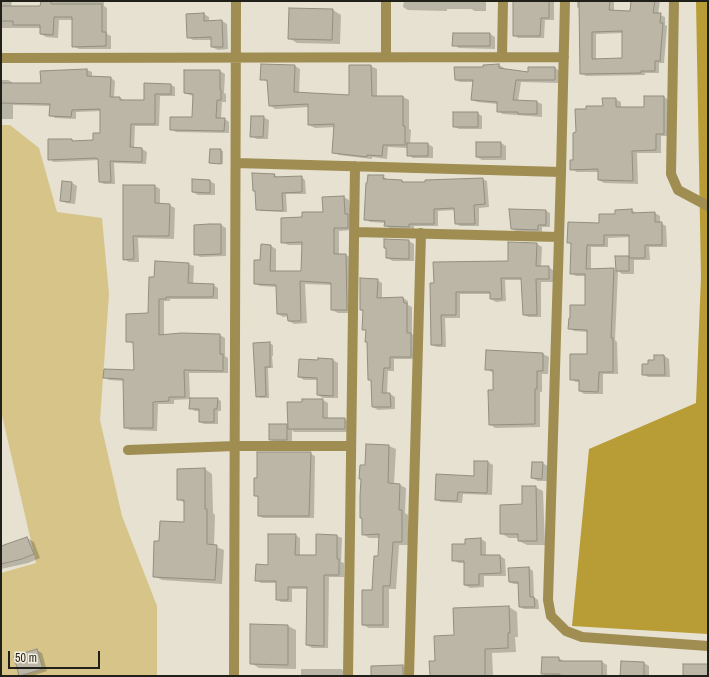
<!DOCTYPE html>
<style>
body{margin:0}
#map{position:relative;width:709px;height:677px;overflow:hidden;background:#e6e1d0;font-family:"Archivo Narrow",sans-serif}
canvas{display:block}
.frame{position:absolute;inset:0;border:2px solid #201f18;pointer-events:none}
.scale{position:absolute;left:8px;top:651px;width:92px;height:18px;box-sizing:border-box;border:2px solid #201f18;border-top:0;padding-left:5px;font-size:12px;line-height:14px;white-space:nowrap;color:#201f18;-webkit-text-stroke:3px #f3eedd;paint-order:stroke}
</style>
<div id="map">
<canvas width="709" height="677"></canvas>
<div class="frame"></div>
<div class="scale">50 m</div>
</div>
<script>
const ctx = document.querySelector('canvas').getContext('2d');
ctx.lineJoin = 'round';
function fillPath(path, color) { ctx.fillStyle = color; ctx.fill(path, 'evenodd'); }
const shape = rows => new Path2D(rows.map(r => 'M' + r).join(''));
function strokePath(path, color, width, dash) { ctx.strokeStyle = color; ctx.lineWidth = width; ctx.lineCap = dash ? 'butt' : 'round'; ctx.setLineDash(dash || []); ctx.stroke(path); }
const green = shape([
 [1,125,10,125,39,148,57,212,102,218,109,294,100,420,122,516,157,606,157,676,1,676,1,573,36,563,1,411]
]);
const forest = shape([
 [696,1,708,1,708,634,572,626,589,449,696,403,701,277]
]);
const shadow = shape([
 [1,1,12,1,11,7,41,7,41,1,104,1,104,6,107,8,107,34,111,36,111,49,79,49,73,46,73,20,59,20,58,38,46,37,41,34,41,28,1,28],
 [404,1,486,1,486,11,475,11,471,9,447,9,447,11,408,10,403,7],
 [514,1,554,1,554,20,545,20,544,38,518,38,514,35],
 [577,1,614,1,614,11,630,12,632,1,660,1,658,14,665,17,665,25,667,26,664,63,659,63,659,73,645,73,645,75,586,76,581,73,580,9,577,7],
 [623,33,623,59,596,60,596,34],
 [333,10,341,15,340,44,297,43,289,38],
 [204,14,209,17,209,21,222,21,227,24,228,49,218,50,212,47,212,40,193,40,188,37],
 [490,34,495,37,495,49,459,48,454,45],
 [499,65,504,68,504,70,529,73,529,68,555,68,560,71,560,83,521,82,518,101,537,102,542,104,542,117,503,114,498,111,498,104,477,102,472,99,474,82,460,82,456,80,484,68],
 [295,66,300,69,299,94,350,96,371,66,377,69,377,97,403,97,409,100,409,129,411,130,410,144,428,144,433,147,433,158,413,158,408,155,408,148,388,147,387,159,372,157,372,159,339,155,333,152,335,127,315,128,309,125,309,107,275,109,270,105,269,82,261,79],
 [87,70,92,72,92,77,111,78,115,81,114,98,120,98,125,100,145,101,145,84,171,85,175,87,175,96,160,96,159,126,135,126,134,149,142,149,147,152,146,164,114,163,115,184,104,184,100,182,99,160,54,162,49,159,72,140,75,142,94,141,101,134,101,111,76,112,76,119,55,118,50,115,51,106,13,105,13,119,1,119,1,80,8,80,12,82,12,84,42,84],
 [220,71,225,74,224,93,226,94,226,102,222,102,221,119,225,119,229,122,229,133,176,132,171,129,193,118,194,96,190,95,185,93],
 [664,97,669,100,669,136,661,136,661,153,637,153,638,184,604,183,599,180,599,172,577,172,571,169,574,161,577,133,587,110,604,107,615,99,621,102,621,108,645,108],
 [477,113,482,116,482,129,459,129,454,126],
 [263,117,269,120,268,139,257,139,251,136],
 [501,143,506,146,506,160,482,160,477,157],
 [211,150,223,151,223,164,210,163],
 [274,175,278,177,301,177,305,180,306,194,286,194,287,212,261,211,257,209,256,192,254,191],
 [383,176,388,180,402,181,406,183,482,179,487,181,489,207,479,208,479,226,460,226,456,223,455,210,438,211,438,226,414,226,414,229,390,228,385,226,386,223,370,222,365,219],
 [210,181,215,184,215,195,198,195,193,192],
 [62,182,72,183,77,186,75,204,66,203,61,200],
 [124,186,155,186,160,189,160,204,169,205,175,208,174,239,138,238,139,262,129,262,124,259],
 [323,197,344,197,349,200,353,230,339,231,339,255,346,255,351,258,352,313,338,313,332,310,332,285,305,284,307,323,294,324,289,321,289,316,283,317,278,314,277,287,260,286,255,283,261,261,262,245,271,246,276,249,276,272,302,272,303,245,288,245,282,242,303,218,324,213],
 [511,210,546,211,550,213,550,227,542,227,542,232,516,231,512,229],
 [632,210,637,214,655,213,660,216,660,223,666,226,667,247,649,247,650,260,634,260,634,274,622,274,618,271,615,340,617,342,618,374,603,374,603,394,584,394,580,391,580,382,576,382,571,379,588,355,588,332,574,331,569,328,586,306,586,276,576,276,571,273,571,244,568,242,616,215],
 [630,237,630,258,616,257,617,271,613,269,591,270,591,247,608,247,608,238],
 [221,225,226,228,226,256,200,257,195,254,195,226],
 [409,241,414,244,414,261,393,261,387,258],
 [537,244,542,247,541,267,548,267,553,270,553,282,541,282,541,317,529,317,524,315,522,280,505,280,506,301,496,302,491,299,491,294,460,294,460,318,445,318,446,347,437,347,432,345,431,284,509,262],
 [188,264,194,266,193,285,213,285,218,288,218,299,170,299,170,301,164,301,164,336,181,334,220,335,225,338,225,356,228,358,228,373,189,373,190,399,217,399,221,401,221,411,218,411,218,424,204,424,200,422,200,411,195,411,190,408,191,399,174,400,174,404,158,404,157,431,130,430,125,427,124,381,109,380,104,377,135,371,134,344,127,341,149,314,155,278],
 [377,280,382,283,382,299,403,298,408,301,408,305,412,307,412,334,416,336,416,359,394,359,394,371,388,371,387,394,390,394,395,397,395,409,378,410,373,407,372,381,369,379,367,331,363,329,364,312,361,310],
 [269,343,273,345,273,356,272,356,273,368,268,368,269,398,260,398,257,396],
 [543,354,549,357,548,374,542,374,542,392,540,392,540,427,495,428,490,424,494,391,494,373,486,369],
 [664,356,669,359,670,377,648,377,643,374,649,365],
 [300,360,333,360,338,363,338,398,323,398,318,395,318,380,304,380,299,377],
 [323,400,328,403,328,419,345,419,350,422,350,432,294,432,292,430,292,442,275,442,270,439,287,425,289,426,303,403],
 [367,445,389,446,396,449,394,484,400,485,406,488,405,513,408,515,408,545,399,545,396,589,389,589,389,628,369,628,363,625,373,591,379,557,379,538,369,538,363,534],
 [258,454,311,454,315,456,314,518,263,518,259,516,259,498,255,495,258,479],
 [488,462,493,465,492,495,463,494,462,503,441,502,436,499,475,477],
 [542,463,548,466,547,481,538,481,532,478],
 [205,469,212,474,213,513,215,515,214,546,224,550,222,584,162,580,154,576,160,542,185,523,185,503,178,499],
 [535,487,543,491,545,545,527,545,519,541,519,538,509,538,501,533],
 [295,535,300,538,300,556,317,556,317,535,337,536,342,538,341,562,344,563,344,577,329,577,328,648,312,648,307,645,308,589,292,589,292,602,281,602,277,599,277,583,261,583,256,580],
 [27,538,34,542,40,558,28,563,1,569,1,547],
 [481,539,486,542,486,556,500,556,505,559,506,576,484,576,484,587,470,588,465,585,465,563,459,563,453,560,466,545],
 [529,568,533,571,534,597,538,600,539,609,524,609,520,607,519,584,514,584,509,582],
 [509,607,517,612,518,637,515,637,516,652,492,653,493,676,431,676,436,662,455,636],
 [288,626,296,630,296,669,259,668,251,663],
 [36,650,42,653,47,671,32,676,20,675],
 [558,658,564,661,602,662,607,665,607,676,547,676,542,673],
 [622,662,644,663,649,666,649,676,621,676],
 [403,666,411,671,410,676,372,676],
 [301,669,341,669,348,673,348,676,301,676]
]);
const building = shape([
 [41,1,51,1,51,4,102,4,102,32,106,32,106,46,72,47,72,17,54,17,53,35,40,34,40,25,13,25,13,21,1,21,1,6,40,6,41,1],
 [513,1,549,1,549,18,541,18,540,36,513,36,513,1],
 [579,1,610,1,609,10,630,11,631,1,655,1,653,13,661,13,660,23,663,23,660,61,655,61,655,71,641,71,641,73,580,74,579,1],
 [622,31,622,58,592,59,592,32,622,31],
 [289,8,333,9,332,40,288,39,289,8],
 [204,13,204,21,222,20,223,47,211,47,211,37,187,38,186,14,204,13],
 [453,33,490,33,490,46,452,46,453,33],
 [261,64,295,65,294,92,349,95,349,65,371,65,372,96,403,96,403,126,405,126,405,145,383,145,382,156,367,155,367,157,332,153,334,124,308,125,308,104,269,106,267,80,260,80,261,64],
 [499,64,499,68,528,72,528,67,555,67,555,80,516,80,513,100,537,101,537,114,518,114,518,112,497,112,497,102,471,100,473,80,455,80,454,67,483,67,483,65,499,64],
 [87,69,87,76,111,77,110,97,120,97,120,100,144,100,144,83,171,84,171,94,155,94,155,124,131,124,130,147,142,148,142,162,110,161,111,182,99,182,98,159,96,158,48,160,48,139,72,139,72,141,93,140,93,133,100,133,100,109,72,110,71,117,49,116,50,104,1,103,1,83,41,83,40,71,87,69],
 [184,70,220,70,220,90,221,90,221,100,217,100,216,118,225,118,224,131,170,130,170,117,192,117,193,94,184,93,184,70],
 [644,96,664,96,664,134,656,134,656,150,632,151,633,181,598,180,598,169,570,170,570,160,573,160,573,133,576,132,575,109,586,109,586,106,603,106,602,98,616,98,616,107,644,107,644,96],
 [453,112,478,112,478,127,453,127,453,112],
 [251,116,264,116,263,137,250,137,251,116],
 [476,142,501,142,501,157,476,157,476,142],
 [407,143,428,143,428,156,407,156,407,143],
 [210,149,221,149,221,164,209,163,210,149],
 [252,173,275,174,274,177,302,176,302,192,282,193,283,211,256,210,255,191,253,191,252,173],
 [368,175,384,175,383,179,402,180,402,182,425,182,425,180,483,178,485,204,474,205,475,224,455,224,454,208,434,209,434,224,409,224,409,227,384,226,385,221,364,220,366,183,367,183,368,175],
 [192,179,210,180,210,193,192,192,192,179],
 [62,181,72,182,70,202,60,201,62,181],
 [123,185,155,185,155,203,170,204,169,236,133,236,134,259,123,260,123,185],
 [344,196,345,214,348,214,348,228,334,228,334,254,346,254,347,310,331,310,331,283,300,281,301,321,288,321,287,314,277,314,276,285,254,284,254,260,260,260,261,244,271,245,270,271,301,271,302,242,281,243,281,218,302,217,302,212,323,212,322,197,344,196],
 [509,209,546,210,546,225,538,225,538,230,511,229,509,209],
 [632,209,632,213,655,212,655,222,662,222,662,245,645,245,645,258,629,258,629,235,604,235,604,245,587,245,586,269,614,268,611,338,613,338,613,372,599,372,598,392,579,391,579,380,570,380,570,354,587,354,587,330,568,329,569,318,570,318,570,305,585,305,585,274,570,274,571,243,567,243,568,222,599,223,599,214,615,214,615,210,632,209],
 [209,224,221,224,221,254,194,255,194,225,209,224],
 [384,239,409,240,409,259,386,258,386,248,384,248,384,239],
 [508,242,537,243,536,266,549,266,549,279,536,279,537,315,523,315,521,278,501,278,502,299,490,299,490,292,456,292,456,315,441,315,442,345,431,345,430,283,434,283,433,262,508,261,508,242],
 [615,256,629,256,629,271,616,271,615,256],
 [155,261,189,263,188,283,214,284,213,297,166,297,166,299,159,299,159,335,181,333,220,334,220,354,223,354,223,371,184,370,185,397,169,397,169,401,153,402,153,428,124,428,123,379,103,378,104,369,134,370,133,342,126,342,126,314,148,313,149,277,154,277,155,261],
 [360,278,378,279,377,298,403,297,404,303,407,303,407,333,411,333,411,357,390,357,390,368,384,368,382,393,390,393,391,407,372,407,371,380,368,380,367,342,365,342,366,330,362,330,363,310,360,310,360,278],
 [270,342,270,367,265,367,266,396,256,397,253,343,270,342],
 [486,350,543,353,543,371,537,371,537,389,535,389,535,424,489,425,488,390,493,390,493,370,485,370,486,350],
 [654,355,664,355,665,375,642,375,642,364,648,364,648,360,654,360,654,355],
 [318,358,333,359,333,396,317,395,317,378,298,377,299,359,318,360,318,358],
 [190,398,218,398,217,409,214,409,214,422,199,422,199,409,189,409,190,398],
 [302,399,323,399,323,418,345,418,345,429,288,429,287,402,302,402,302,399],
 [269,424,287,424,287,440,269,440,269,424],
 [366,444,389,445,388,483,400,484,399,510,402,510,402,542,393,542,390,586,383,586,383,625,362,625,362,590,372,590,374,556,378,556,379,534,362,535,362,518,360,518,360,496,361,479,359,479,360,465,365,465,366,444],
 [257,452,311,452,309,516,258,516,258,496,254,496,254,478,257,478,257,452],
 [474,461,488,461,487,493,458,492,457,501,435,500,436,474,474,476,474,461],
 [532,462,543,462,542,479,531,478,532,462],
 [205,468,205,509,207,509,207,544,217,545,215,580,153,577,154,541,159,541,160,521,184,522,184,500,177,500,177,469,205,468],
 [522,486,536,486,537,541,518,541,518,534,500,534,500,505,522,504,522,486],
 [268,534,296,534,295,555,316,555,316,534,337,535,337,559,339,559,339,575,324,575,324,646,306,645,307,587,288,587,288,600,276,600,276,581,255,581,256,564,268,565,268,534],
 [27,537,34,554,22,559,1,564,1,546,27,537],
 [481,538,481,555,500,555,501,573,479,574,479,585,464,585,464,561,452,561,452,544,465,544,465,539,481,538],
 [529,567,530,597,534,597,535,607,519,607,518,582,509,582,508,568,529,567],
 [509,606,510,633,508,633,508,648,485,649,485,676,430,676,429,661,435,661,434,636,454,635,453,608,509,606],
 [250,624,288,625,288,665,250,664,250,624],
 [37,649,43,669,19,676,14,656,37,649],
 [542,657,559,657,559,661,602,661,602,676,560,676,560,674,541,674,542,657],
 [621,661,644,662,644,676,620,676,621,661],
 [683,664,708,664,708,676,683,676,683,664],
 [403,665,403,676,371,676,371,666,403,665]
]);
const minor = shape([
 [565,1,561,172,548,600,551,616,566,631,582,637,708,646],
 [674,1,671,174,678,190,708,206],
 [502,56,503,1],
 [386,57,386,1],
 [1,58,564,57],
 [236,163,561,172],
 [355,232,559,237],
 [128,450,235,446,351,446],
 [234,676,236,1],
 [348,676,355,166],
 [409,676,421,233]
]);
fillPath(green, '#d6c489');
fillPath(forest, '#b89c36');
fillPath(shadow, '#0003');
fillPath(building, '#bbb6a6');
strokePath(building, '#938e7f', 1);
strokePath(minor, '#9f8d51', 10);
</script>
